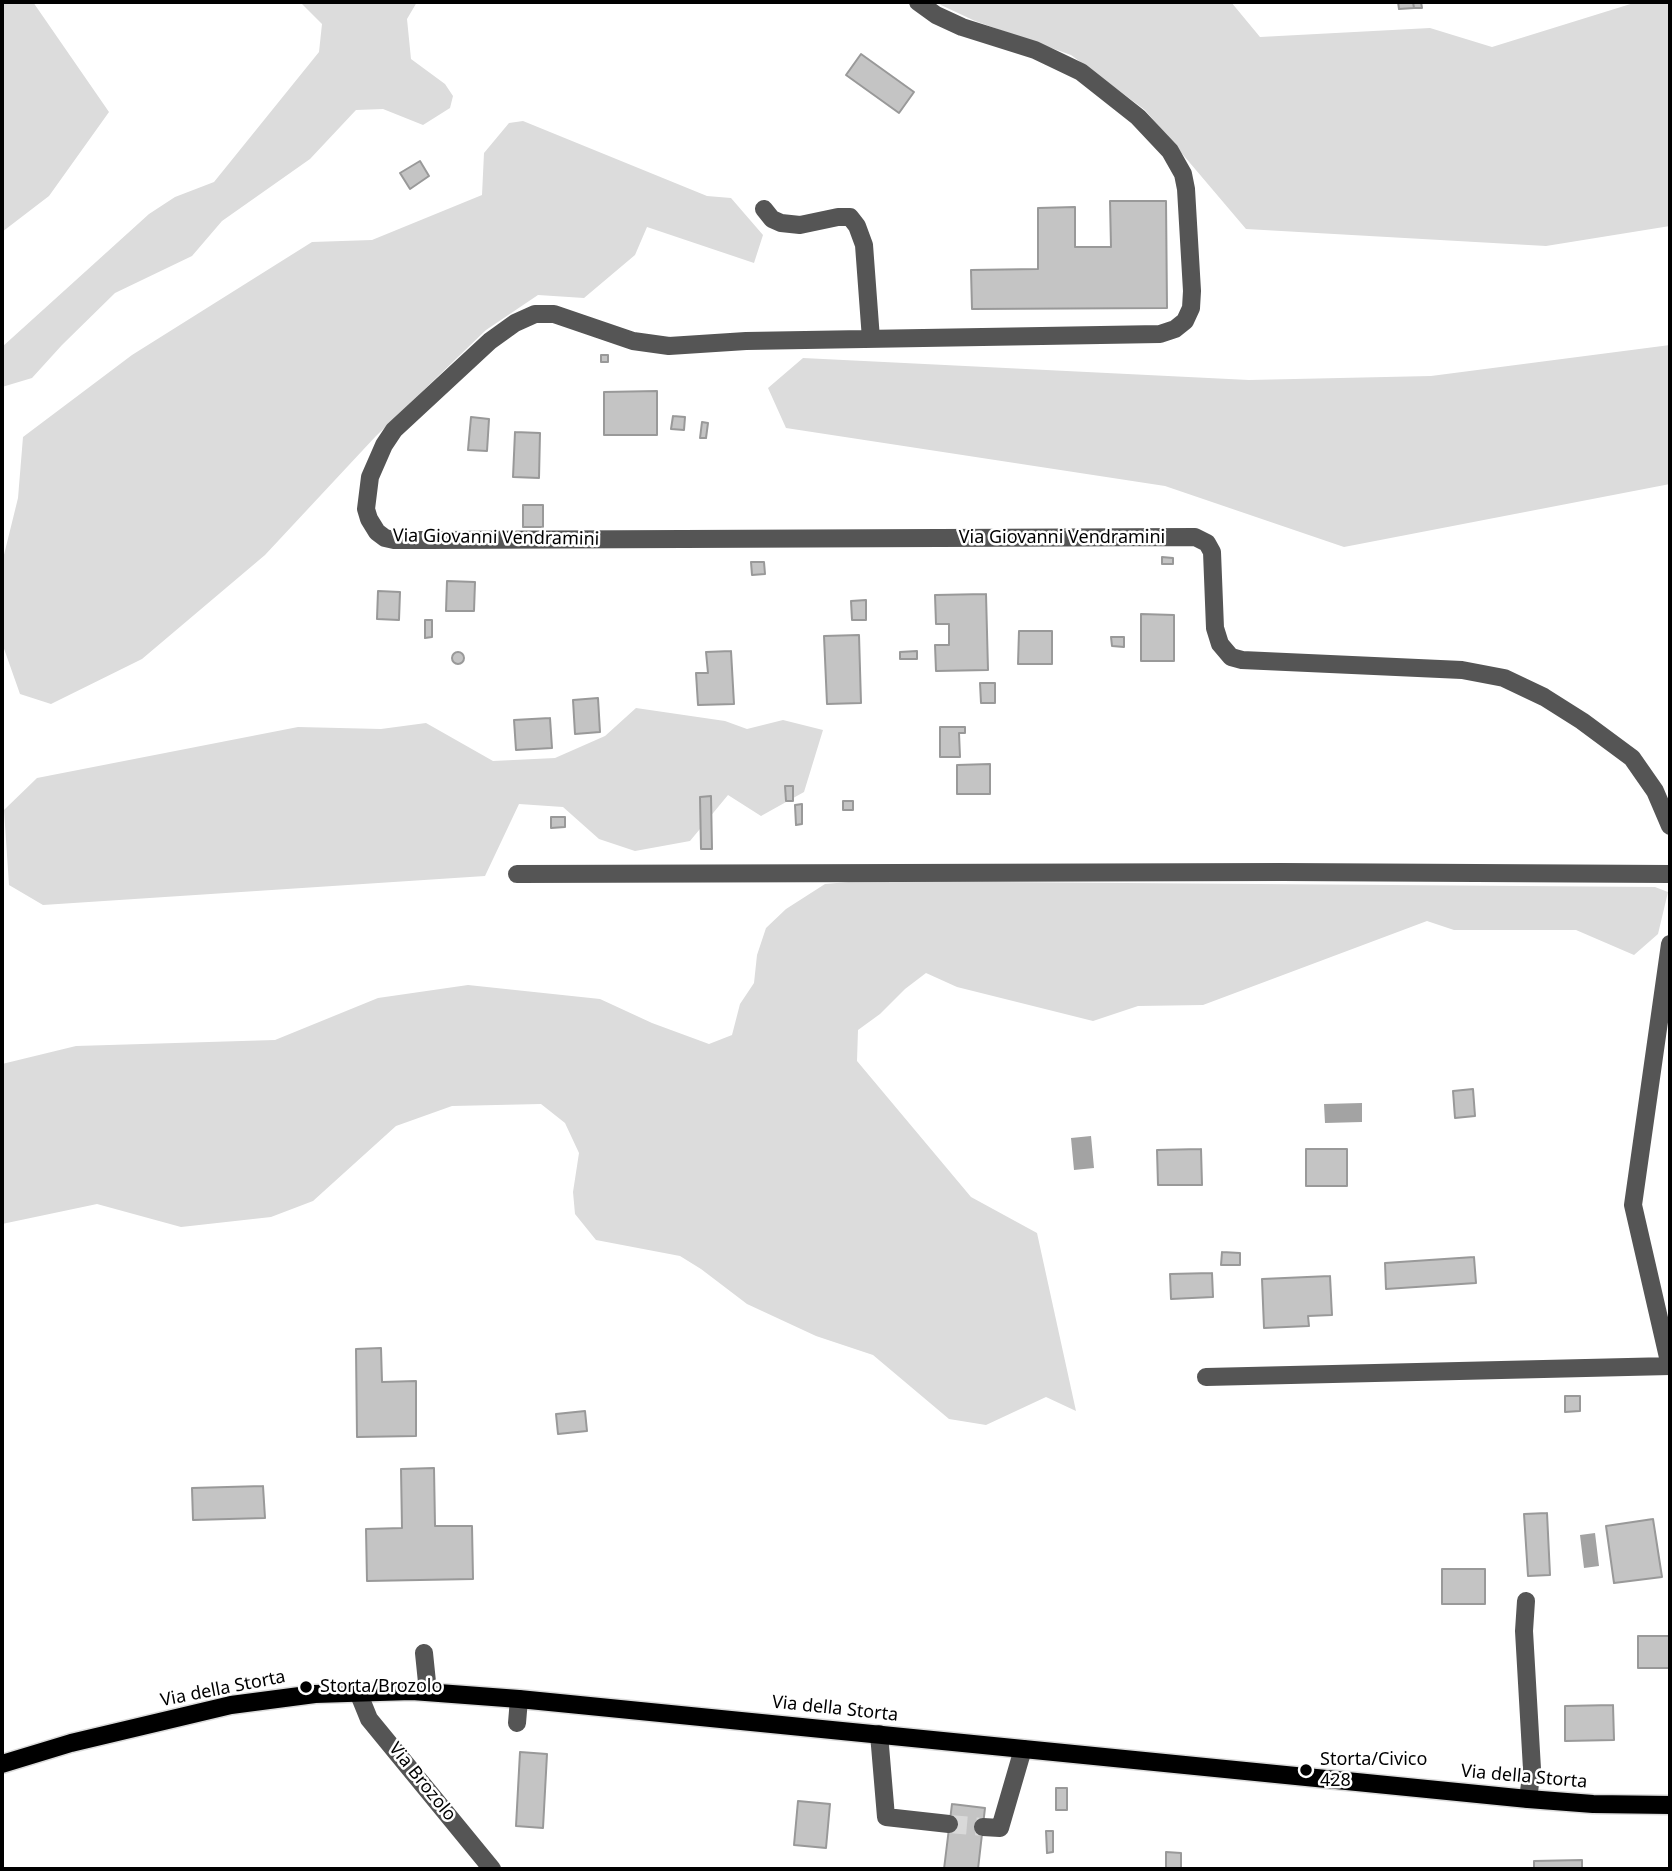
<!DOCTYPE html>
<style>
body{margin:0}
#map{position:relative;width:1672px;height:1871px;overflow:hidden;background:#fff;font-family:"Noto Sans",sans-serif}
canvas{display:block}
.frame{position:absolute;inset:0;border:4px solid #000;pointer-events:none}
</style>
<div id="map">
<canvas width="1672" height="1871"></canvas>
<div class="frame"></div>
</div>
<script>
const ctx = document.querySelector('canvas').getContext('2d');
ctx.lineJoin = 'round';
function fillPath(path, color) { ctx.fillStyle = color; ctx.fill(path, 'evenodd'); }
const shape = rows => new Path2D(rows.map(r => 'M' + r).join(''));
function strokePath(path, color, width, dash) { ctx.strokeStyle = color; ctx.lineWidth = width; ctx.lineCap = dash ? 'butt' : 'round'; ctx.setLineDash(dash || []); ctx.stroke(path); }
function write(font, color, halo, rows, align = 'center') {
  ctx.font = font + ' "Noto Sans",sans-serif'; ctx.lineWidth = 5; ctx.setLineDash([]); ctx.textBaseline = 'middle'; ctx.strokeStyle = halo; ctx.fillStyle = color; for (const [text, x, y, turn = 0] of rows) {
    ctx.save(); ctx.translate(x, y); ctx.rotate((+turn || 0) * Math.PI / 180); ctx.textAlign = isNaN(turn) ? turn : align; if (halo) ctx.strokeText(text, 0, 0); ctx.fillText(text, 0, 0); ctx.restore();
  }
}
const green = shape([
 [2,2,33,2,109,112,49,196,2,232],
 [300,2,417,2,407,19,411,59,445,84,453,96,450,108,423,125,383,109,356,110,310,159,222,221,192,256,115,293,62,345,32,378,2,387,2,347,149,214,175,197,214,182,319,52,322,24],
 [938,2,1231,2,1260,37,1430,28,1492,47,1637,2,1670,2,1670,226,1546,246,1246,229,1145,110,1071,55,975,21,941,5],
 [523,121,707,196,731,198,763,235,754,263,647,227,635,255,584,298,538,295,486,330,376,436,265,555,142,659,51,704,20,694,2,643,2,563,18,498,23,437,132,355,312,242,372,240,482,195,484,153,509,123],
 [1670,345,1670,484,1344,547,1165,486,786,428,768,388,803,358,1249,380,1431,376],
 [636,708,725,721,747,729,783,720,823,730,804,792,761,816,728,795,690,841,635,851,599,839,563,807,519,804,485,876,43,905,9,885,4,810,37,778,298,727,381,729,426,723,493,761,555,758,605,736],
 [860,881,1655,887,1668,892,1658,934,1634,955,1576,930,1454,930,1427,921,1203,1005,1138,1006,1093,1021,957,987,926,973,905,989,880,1014,858,1030,857,1061,971,1197,1037,1233,1076,1411,1046,1397,986,1425,949,1419,873,1355,816,1336,747,1304,701,1269,680,1256,596,1240,575,1214,573,1192,579,1153,565,1123,541,1104,452,1106,396,1126,313,1201,271,1217,181,1227,97,1204,2,1224,2,1064,76,1046,275,1040,378,998,468,985,600,999,652,1023,709,1044,732,1035,740,1004,754,983,757,955,766,928,786,909,825,884]
]);
const water = shape([
 [1362,1103,1362,1122,1325,1123,1324,1104],
 [1091,1136,1094,1168,1074,1170,1071,1138],
 [1595,1533,1599,1566,1584,1568,1580,1535]
]);
const building = shape([
 [1398,2,1413,2,1414,8,1399,9,1398,2],
 [1413,2,1421,2,1422,8,1414,8,1413,2],
 [861,54,914,92,899,113,846,75,861,54],
 [420,161,429,176,410,189,400,173,420,161],
 [1110,201,1166,201,1167,308,972,309,971,270,1038,269,1038,208,1075,207,1075,247,1111,247,1110,201],
 [601,355,608,355,608,362,601,362,601,355],
 [657,391,657,435,604,435,604,392,657,391],
 [673,416,685,417,684,430,671,429,673,416],
 [471,417,489,419,487,451,468,450,471,417],
 [702,422,708,423,706,438,700,438,702,422],
 [515,432,540,433,539,478,513,477,515,432],
 [523,505,543,505,543,527,523,527,523,505],
 [1162,557,1173,558,1173,564,1162,564,1162,557],
 [751,562,764,562,765,574,752,575,751,562],
 [447,581,475,582,474,611,446,611,447,581],
 [378,591,400,592,399,620,377,619,378,591],
 [986,594,988,670,936,671,935,645,949,645,949,624,936,624,935,595,986,594],
 [866,600,866,620,852,620,851,601,866,600],
 [1141,614,1174,615,1174,661,1141,661,1141,614],
 [425,620,432,620,432,637,425,638,425,620],
 [1019,631,1052,631,1052,664,1018,664,1019,631],
 [859,635,861,703,827,704,824,636,859,635],
 [1111,637,1124,637,1124,647,1112,646,1111,637],
 [731,651,734,704,698,705,696,673,708,673,706,652,731,651],
 [917,651,917,659,900,659,900,652,917,651],
 '452 658a6 6 0 1 1 12 0a6 6 0 1 1-12 0Z',
 [980,683,995,683,995,703,981,703,980,683],
 [598,698,600,732,575,734,573,700,598,698],
 [550,718,552,748,516,750,514,720,550,718],
 [940,727,965,727,965,733,959,733,960,757,940,757,940,727],
 [990,764,990,794,957,794,957,765,990,764],
 [785,786,793,786,793,801,786,801,785,786],
 [711,796,712,849,701,849,700,797,711,796],
 [843,801,853,801,853,810,843,810,843,801],
 [802,804,802,824,796,825,795,805,802,804],
 [551,817,565,817,565,827,551,828,551,817],
 [1473,1089,1475,1116,1455,1118,1453,1091,1473,1089],
 [1201,1149,1202,1185,1158,1185,1157,1150,1201,1149],
 [1306,1149,1347,1149,1347,1186,1306,1186,1306,1149],
 [1222,1252,1240,1253,1240,1265,1221,1265,1222,1252],
 [1474,1257,1476,1283,1386,1289,1385,1263,1474,1257],
 [1212,1273,1213,1297,1171,1299,1170,1274,1212,1273],
 [1330,1276,1332,1315,1308,1316,1309,1326,1264,1328,1262,1279,1330,1276],
 [381,1348,382,1382,416,1381,416,1436,357,1437,356,1349,381,1348],
 [1565,1396,1580,1396,1580,1411,1565,1412,1565,1396],
 [585,1411,587,1431,558,1434,556,1414,585,1411],
 [434,1468,435,1526,472,1526,473,1579,367,1581,366,1529,402,1528,401,1469,434,1468],
 [263,1486,265,1518,193,1520,192,1488,263,1486],
 [1547,1513,1550,1575,1528,1576,1524,1514,1547,1513],
 [1653,1519,1662,1577,1614,1583,1606,1526,1653,1519],
 [1442,1569,1485,1569,1485,1604,1442,1604,1442,1569],
 [1638,1636,1670,1636,1670,1668,1638,1668,1638,1636],
 [1613,1705,1614,1740,1565,1741,1565,1706,1613,1705],
 [520,1752,547,1754,543,1828,516,1826,520,1752],
 [1056,1788,1067,1788,1067,1810,1056,1810,1056,1788],
 [798,1801,830,1804,826,1848,794,1845,798,1801],
 [952,1804,985,1808,978,1869,944,1869,952,1804],
 [1046,1831,1053,1831,1053,1852,1047,1853,1046,1831],
 [1166,1852,1181,1853,1181,1869,1166,1869,1166,1852],
 [1582,1860,1582,1869,1534,1869,1534,1861,1582,1860]
]);
const minorTunnel = shape([
 [949,1824,983,1827]
]);
const minor = shape([
 [918,2,936,15,962,27,1035,50,1081,72,1138,117,1170,151,1183,174,1186,189,1192,291,1191,308,1185,321,1175,329,1160,334,746,341,669,346,633,341,554,314,535,314,515,323,490,341,394,430,384,445,370,477,366,509,369,519,377,532,385,538,394,540,427,540,1195,537,1207,543,1212,552,1215,628,1220,644,1231,657,1242,660,1462,670,1504,678,1544,697,1582,721,1632,758,1655,791,1670,826],
 [764,209,772,219,781,223,800,225,838,217,850,217,857,226,864,245,871,339],
 [517,874,1281,872,1670,874],
 [1670,944,1633,1205,1670,1366],
 [1206,1377,1670,1366],
 [1526,1601,1524,1631,1532,1769,1528,1799],
 [424,1653,428,1692],
 [358,1692,369,1719,492,1869],
 [517,1723,519,1699],
 [879,1734,886,1817,949,1824],
 [983,1827,1000,1828,1023,1749]
]);
const major = shape([
 [2,1764,71,1743,231,1705,315,1694,412,1691,519,1699,1528,1799,1593,1804,1670,1805]
]);
const markers = [
 [306,1687,7,"#000"],
 [1306,1770,7,"#000"]
];
const streetNames = [
 ["Via Giovanni Vendramini",496,538,1],
 ["Via Giovanni Vendramini",1062,538],
 ["Via della Storta",223,1689,-11],
 ["Via della Storta",835,1709,6],
 ["Via della Storta",1524,1777,5],
 ["Via Brozolo",422,1782,51]
];
const poiNames = [
 ["Storta/Brozolo",320,1687],
 ["Storta/Civico",1320,1760],
 ["428",1320,1781]
];
fillPath(green, '#dcdcdc');
fillPath(water, '#a3a3a3');
fillPath(building, '#c4c4c4');
strokePath(building, '#999', 2);
strokePath(minorTunnel, '#d9d9d9', 18, [18, 9]);
strokePath(major, '#dbdbdb', 21);
strokePath(minor, '#555', 18);
strokePath(major, '#000', 18);
for (const [x, y, r, color] of markers) { const dot = new Path2D(); dot.arc(x, y, r, 0, 2 * Math.PI); ctx.fillStyle = color; ctx.fill(dot); strokePath(dot, '#fff', 2.5); }
write('18px', '#000', '#fff', streetNames);
write('18px', '#000', '#fff', poiNames, 'left');
</script>
